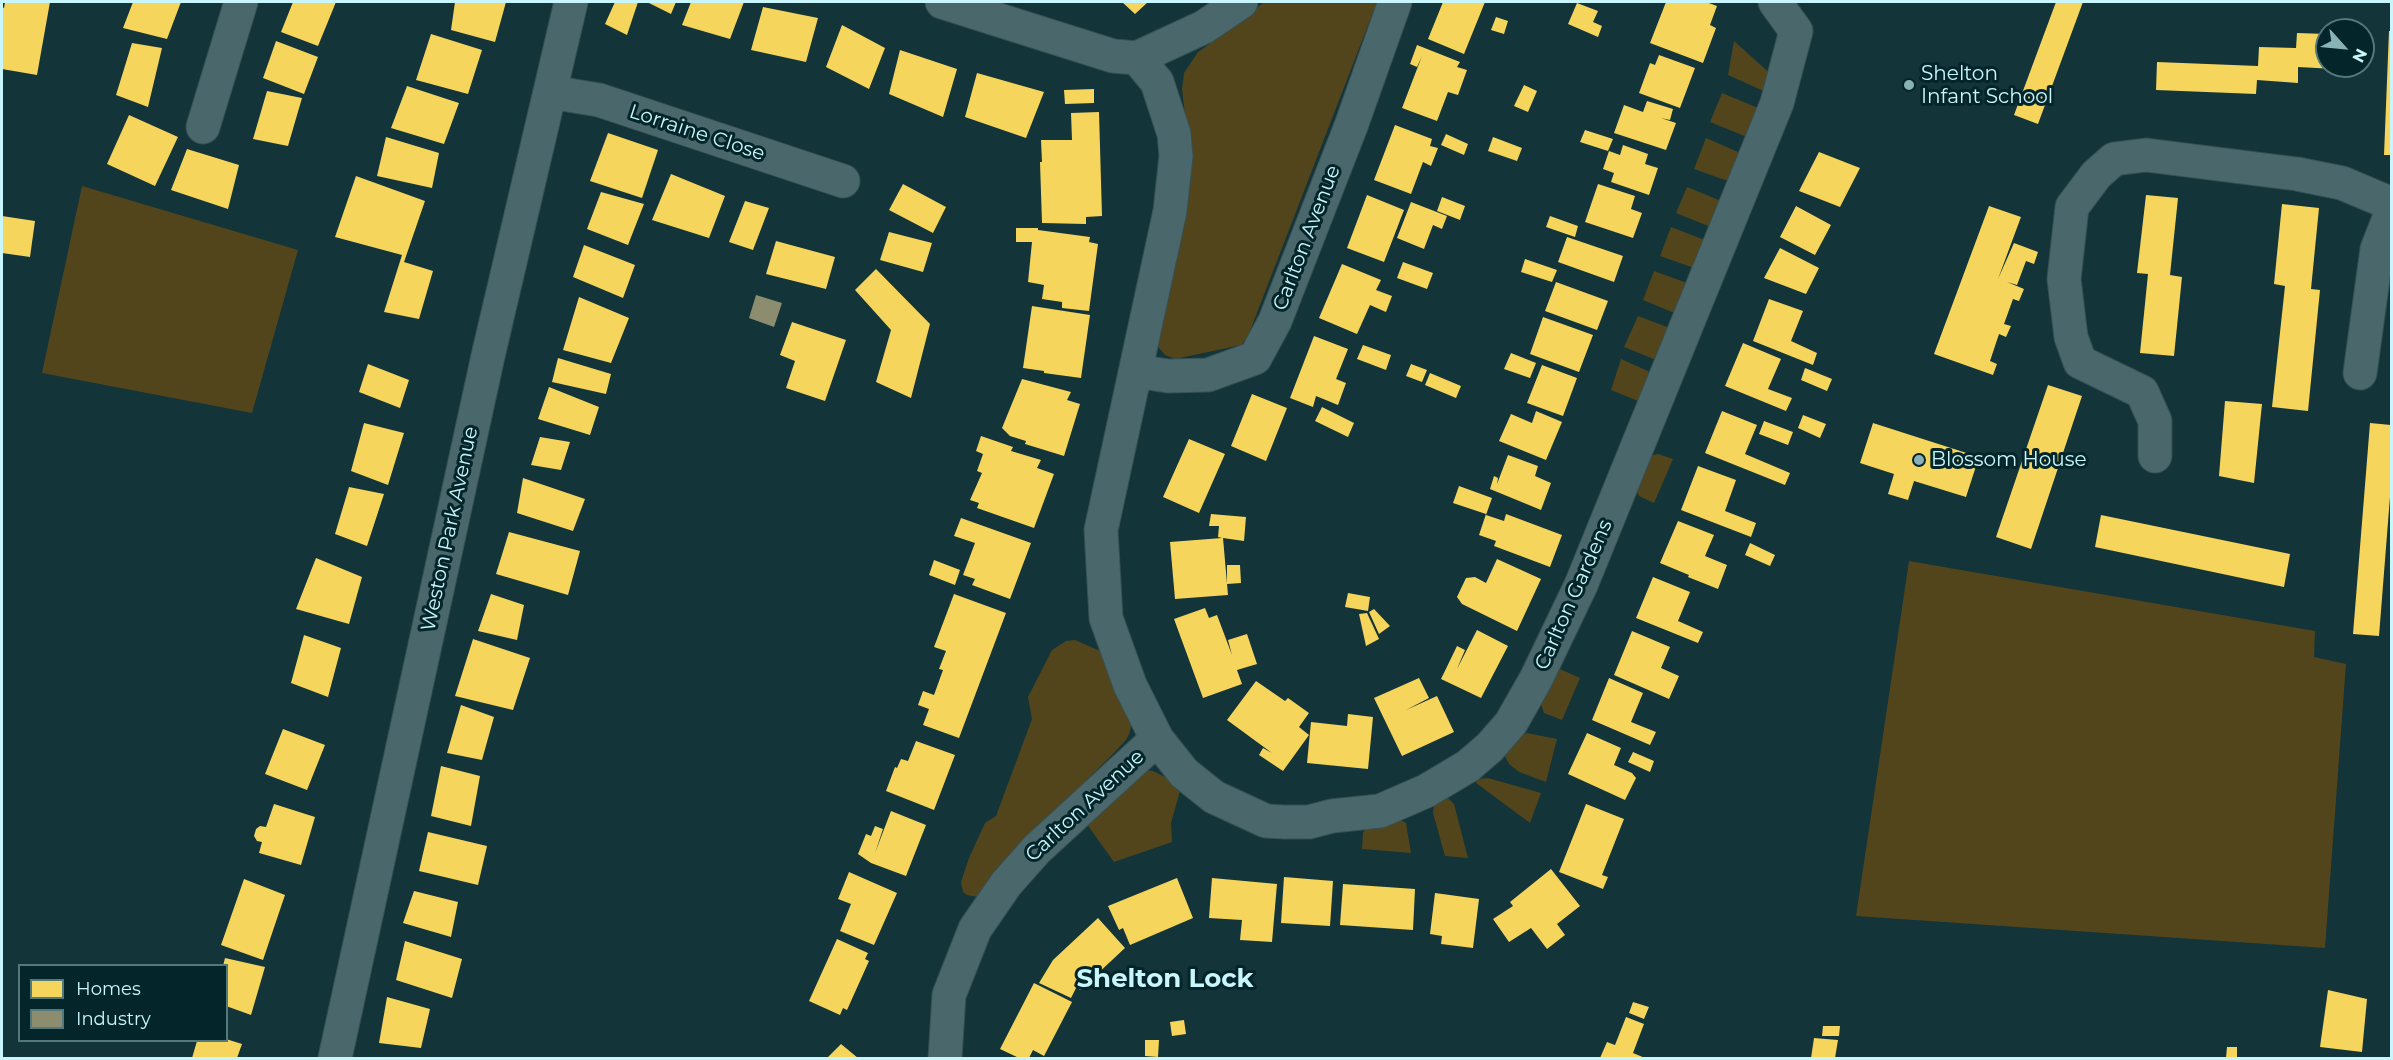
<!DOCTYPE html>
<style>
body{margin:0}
#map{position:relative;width:2393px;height:1060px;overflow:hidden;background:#133438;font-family:Montserrat,sans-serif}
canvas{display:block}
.frame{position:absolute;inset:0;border:3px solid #c8f6fc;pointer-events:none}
.legend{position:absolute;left:18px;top:964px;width:210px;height:78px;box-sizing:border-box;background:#042529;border:2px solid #52797d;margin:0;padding:8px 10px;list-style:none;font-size:18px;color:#c8f6fc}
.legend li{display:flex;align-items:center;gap:12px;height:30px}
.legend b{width:30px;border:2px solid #52797d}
.north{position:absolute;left:2315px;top:18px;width:60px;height:60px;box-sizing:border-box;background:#042529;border:2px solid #52797d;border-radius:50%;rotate:117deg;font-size:16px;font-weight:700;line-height:24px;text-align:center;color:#c8f6fc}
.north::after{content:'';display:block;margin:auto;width:21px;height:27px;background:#89b2b7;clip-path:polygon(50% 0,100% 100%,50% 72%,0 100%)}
</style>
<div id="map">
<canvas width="2393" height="1060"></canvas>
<div class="frame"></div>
<ul class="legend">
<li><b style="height:16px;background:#f6d55c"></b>Homes</li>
<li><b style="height:16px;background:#8c8c6e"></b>Industry</li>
</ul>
<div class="north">N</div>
</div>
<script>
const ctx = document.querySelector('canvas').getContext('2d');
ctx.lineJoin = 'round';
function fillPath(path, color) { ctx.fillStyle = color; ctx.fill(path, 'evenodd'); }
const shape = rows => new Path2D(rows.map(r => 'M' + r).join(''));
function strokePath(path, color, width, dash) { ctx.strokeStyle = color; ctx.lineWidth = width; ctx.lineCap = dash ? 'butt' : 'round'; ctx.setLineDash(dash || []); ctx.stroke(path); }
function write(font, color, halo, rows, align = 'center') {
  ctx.font = font + ' Montserrat,sans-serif'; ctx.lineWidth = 6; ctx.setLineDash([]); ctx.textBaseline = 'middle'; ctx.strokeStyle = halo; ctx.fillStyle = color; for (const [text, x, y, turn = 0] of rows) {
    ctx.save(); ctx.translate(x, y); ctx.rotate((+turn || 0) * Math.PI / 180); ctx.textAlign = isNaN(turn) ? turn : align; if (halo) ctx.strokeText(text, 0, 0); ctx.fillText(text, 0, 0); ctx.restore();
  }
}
const green = shape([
 [1264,2,1377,2,1248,336,1241,345,1175,359,1165,355,1159,348,1156,335,1187,133,1182,89,1184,73,1198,52,1228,31],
 [1734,41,1773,76,1768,93,1728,75],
 [1722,93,1763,110,1752,139,1710,122],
 [1706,138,1745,155,1736,178,1725,180,1694,169],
 [82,186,298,250,252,413,42,373],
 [1687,187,1726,203,1719,222,1708,226,1676,213],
 [1671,227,1710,242,1697,269,1660,256],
 [1654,271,1690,284,1681,313,1672,312,1643,300],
 [1638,316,1675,330,1656,360,1624,347],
 [1621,359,1648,371,1654,376,1638,401,1611,390],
 [1658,454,1673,459,1654,503,1639,496,1636,489,1649,456],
 [1909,561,2315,631,2314,657,2346,664,2325,948,1856,916],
 [1075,640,1100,651,1129,715,1131,725,1130,732,1126,740,1112,755,1016,850,978,897,967,895,963,892,961,882,969,858,985,823,996,816,1032,719,1028,697,1052,650,1066,641],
 [1560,669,1580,678,1562,720,1544,713,1540,701,1553,673],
 [1527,733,1557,739,1546,782,1519,772,1509,764,1504,754,1519,737],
 [1144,770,1153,771,1167,778,1180,791,1171,823,1172,842,1114,862,1086,823],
 [1488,778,1541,793,1530,823,1476,783,1478,779],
 [1447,797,1454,804,1468,858,1445,856,1433,813,1434,804],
 [1399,819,1406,823,1411,853,1362,849,1363,832,1368,828]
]);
const homes = shape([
 [5,2,50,2,37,75,2,69,2,7,4,8],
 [133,2,181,2,167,39,123,28],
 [293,2,336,2,318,46,281,32],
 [455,2,506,2,495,42,451,30],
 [615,2,638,2,627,35,605,24],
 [647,2,676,2,671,14],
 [691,2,744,2,730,39,682,25],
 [1122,2,1148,2,1135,14],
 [1443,2,1485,2,1464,54,1428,39],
 [1666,2,1706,2,1717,6,1710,25,1716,28,1703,63,1650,43],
 [2056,2,2083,2,2038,124,2014,115],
 [1577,3,1598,11,1593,22,1602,26,1598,37,1568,24],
 [763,7,818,18,806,62,751,50],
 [1496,17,1508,21,1504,34,1491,30],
 [842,25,885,48,869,89,826,67],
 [2389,31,2391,31,2391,155,2384,155],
 [2297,33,2327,34,2327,66,2335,66,2335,69,2298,67,2298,83,2257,80,2256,94,2156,90,2157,62,2258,66,2259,47,2296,48],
 [431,34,482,50,468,94,416,80],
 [276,41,318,57,304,94,263,78],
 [132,43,162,48,148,107,116,95],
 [1417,45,1460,62,1457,67,1467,70,1458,95,1448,92,1437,121,1402,108,1422,56,1417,67,1410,64],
 [900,50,957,69,943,117,889,94],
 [1659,55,1695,68,1680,108,1639,93,1650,63,1655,65],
 [977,73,1044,92,1026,138,965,117],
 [1524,85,1537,91,1528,112,1514,106],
 [407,86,459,103,444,144,391,128],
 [1094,89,1094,103,1065,104,1064,90],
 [267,91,302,98,288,146,253,139],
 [1647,101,1673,109,1670,120,1661,118,1676,123,1666,150,1614,133,1624,105,1643,112],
 [1099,112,1102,216,1086,217,1086,224,1042,223,1040,162,1042,162,1041,140,1072,140,1071,113],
 [129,115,178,137,155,186,107,164],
 [1395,125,1432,139,1430,146,1438,148,1431,166,1423,162,1411,194,1374,180],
 [1585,130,1613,139,1608,151,1580,142],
 [608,133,658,150,642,198,590,181],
 [1446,134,1468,144,1464,155,1441,145],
 [386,137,439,153,432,188,377,176],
 [1493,137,1522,148,1517,161,1488,151],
 [1623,145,1648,154,1645,164,1658,168,1649,195,1611,182,1614,173,1603,169,1609,151,1620,155],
 [187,149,239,165,228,209,171,190],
 [1819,152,1860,168,1840,207,1799,191],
 [671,174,725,196,709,238,652,220],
 [356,176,425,201,404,262,433,271,419,319,384,312,402,255,335,237],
 [903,184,946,207,933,233,889,210],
 [1598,184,1635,196,1631,209,1642,213,1633,238,1585,222],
 [601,192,644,204,628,245,587,229],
 [1367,195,1404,210,1384,262,1347,248],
 [2146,195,2178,198,2170,275,2182,277,2174,356,2140,353,2148,274,2137,273],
 [1442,197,1465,206,1460,220,1437,211],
 [745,201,769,208,753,250,729,242],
 [1411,202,1447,216,1442,229,1433,225,1424,249,1397,238],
 [2282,204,2319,208,2311,289,2320,290,2308,411,2272,407,2285,286,2274,284],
 [1796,206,1831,225,1815,255,1780,237],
 [1989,206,2021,217,1998,279,2014,243,2038,252,2034,264,2026,261,2017,285,2007,282,2024,289,2019,301,2013,299,2004,324,2011,326,2006,337,1999,334,1990,361,1997,364,1993,375,1934,354],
 [2,216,35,221,30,257,2,253],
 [1550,216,1578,226,1575,237,1546,227],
 [1016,228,1038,228,1038,230,1090,237,1089,242,1098,244,1089,311,1062,308,1062,302,1042,299,1044,285,1028,282,1032,242,1016,242],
 [889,232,932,243,923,272,880,260],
 [1567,237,1623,256,1614,282,1558,262],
 [776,241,835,257,826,289,766,274],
 [584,245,635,265,623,298,573,277],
 [1780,248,1819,268,1806,294,1764,278],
 [1525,259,1557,270,1552,282,1521,272],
 [1403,262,1433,273,1427,289,1397,278],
 [1342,264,1381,280,1376,290,1392,296,1386,312,1370,305,1357,334,1319,318],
 [876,269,930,324,911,398,876,382,891,330,855,290],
 [1556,282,1608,301,1597,330,1545,311],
 [579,297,629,318,611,363,563,350],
 [1769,299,1803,311,1791,341,1817,353,1813,365,1753,341],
 [1032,306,1090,315,1081,378,1044,373,1044,371,1023,368],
 [1543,317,1593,335,1579,372,1530,354],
 [792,322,846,340,825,401,786,388,795,361,780,355],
 [1314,336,1348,349,1336,379,1346,383,1338,405,1316,396,1313,407,1290,398],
 [1743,343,1781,359,1768,389,1792,398,1786,411,1725,386],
 [1363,345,1391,355,1386,370,1357,359],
 [1511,353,1536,363,1530,378,1504,369],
 [558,358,611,374,606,394,552,382],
 [368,364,409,380,400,408,359,392],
 [1411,364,1427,370,1422,382,1406,376],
 [1542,365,1577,378,1563,416,1527,403],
 [1805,368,1832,379,1827,391,1801,380],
 [1430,373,1461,386,1456,398,1425,385],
 [1022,379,1071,392,1067,400,1080,404,1064,456,1025,444,1026,441,1010,436,1002,428],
 [2048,385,2082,396,2031,549,1996,537],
 [549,387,599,407,590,435,538,419],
 [1252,394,1287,408,1266,461,1231,446],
 [2225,401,2262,404,2254,483,2219,476],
 [1322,407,1354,423,1348,437,1315,421],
 [1536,411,1562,422,1546,460,1499,441,1511,414,1532,423],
 [1722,411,1757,425,1745,454,1790,473,1785,485,1705,453],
 [1803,415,1826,424,1820,438,1798,428],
 [1764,421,1793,432,1788,445,1759,434],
 [364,423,404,433,388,485,351,471],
 [1873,423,1979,457,1966,497,1914,481,1908,500,1888,494,1894,474,1860,463],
 [2370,423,2391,425,2391,484,2379,636,2353,634],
 [981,436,1013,447,1011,451,1041,460,1037,468,1054,474,1034,528,977,508,979,503,970,500,982,473,977,471,983,454,976,451],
 [540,437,570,442,561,470,531,465],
 [1189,439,1225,454,1199,513,1163,497],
 [1508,455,1538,466,1535,476,1551,483,1541,510,1490,489,1494,476,1498,478,1497,484],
 [1698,466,1736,480,1725,511,1756,523,1751,537,1681,510],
 [523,478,585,499,573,531,517,513],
 [1459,486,1492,498,1486,515,1504,521,1506,514,1562,535,1550,567,1494,546,1496,541,1479,535,1486,514,1453,503],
 [349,487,384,494,367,546,335,534],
 [1211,514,1246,517,1244,541,1223,538,1228,595,1175,599,1170,542,1222,538,1218,537,1219,526,1209,526],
 [2101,515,2290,554,2284,587,2095,547],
 [961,518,1031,543,1010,599,972,585,975,579,963,575,975,543,954,536],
 [1678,521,1714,535,1705,556,1727,565,1718,589,1688,577,1689,575,1660,563],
 [509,532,580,551,568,595,496,574],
 [1750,543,1775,555,1770,566,1745,555],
 [316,558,362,577,349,624,296,609],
 [1497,559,1541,579,1517,631,1462,604,1457,597,1466,578,1475,577,1486,583],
 [934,560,960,570,955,585,929,575],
 [1227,565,1240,565,1241,583,1227,584],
 [1653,577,1690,592,1678,621,1703,632,1698,643,1636,618],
 [1348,593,1370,597,1368,611,1345,607],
 [491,594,524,605,517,640,478,631],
 [954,594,1006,613,959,738,923,725,929,709,918,705,923,691,934,695,943,670,939,669,946,651,934,647],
 [1205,608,1209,618,1217,615,1232,655,1228,640,1247,634,1257,664,1237,670,1242,684,1203,698,1174,619],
 [1374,609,1390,626,1379,634,1369,612],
 [1367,613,1379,639,1366,646,1359,614],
 [1477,630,1508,646,1481,698,1441,679,1457,646,1465,650,1457,669],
 [1632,631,1670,647,1661,668,1679,676,1669,699,1614,675],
 [304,635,341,648,328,697,291,683],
 [473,639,530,658,513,710,455,696],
 [1419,678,1429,698,1406,710,1437,696,1454,732,1402,756,1374,698],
 [1609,678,1643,693,1631,722,1656,732,1650,745,1592,720],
 [1256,681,1285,701,1288,698,1309,713,1299,727,1309,735,1283,771,1259,755,1263,748,1272,753,1227,720],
 [461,705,494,717,482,760,447,753],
 [1348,714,1373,717,1368,769,1307,763,1311,722,1347,726],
 [283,729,325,745,307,790,265,774],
 [1587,733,1621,748,1614,765,1632,773,1636,778,1625,800,1568,774],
 [916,741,955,755,934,810,886,791,895,767,897,768,901,759,908,761],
 [1633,752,1654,761,1650,772,1628,762],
 [441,766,480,776,471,826,431,816],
 [274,804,315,817,301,865,259,853,262,842,257,841,254,836,256,829,260,826,266,827],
 [1586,804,1624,819,1602,875,1608,877,1603,889,1559,872],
 [891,811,926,825,906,876,871,863,858,854,866,834,871,836,875,826,883,829,875,853],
 [428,832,487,846,478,885,419,871],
 [1551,869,1580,906,1557,924,1565,935,1547,949,1531,928,1509,942,1493,919,1513,906,1510,902],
 [849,872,897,893,874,945,840,931,851,904,838,899],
 [1284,877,1333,881,1330,926,1281,923],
 [1177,878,1193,918,1130,945,1123,928,1119,930,1108,906],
 [1212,878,1277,884,1272,942,1240,940,1242,920,1209,918],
 [244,879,285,895,263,960,221,945],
 [1343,884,1415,889,1413,930,1340,925],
 [414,891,458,902,451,937,403,923],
 [1435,893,1479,899,1473,948,1441,944,1442,936,1430,934],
 [1098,918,1125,948,1080,990,1077,986,1071,998,1039,983,1053,960],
 [837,939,868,953,865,959,869,961,847,1010,843,1008,840,1015,809,1001],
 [405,941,462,959,452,998,396,980],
 [225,958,265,967,251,1015,226,1006,226,966,223,966],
 [1034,983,1072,1002,1044,1056,1033,1050,1029,1058,1019,1058,1000,1049],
 [2328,990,2367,999,2362,1052,2320,1047],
 [387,997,430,1009,421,1048,379,1043],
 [1633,1002,1649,1007,1644,1019,1629,1013],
 [1626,1017,1644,1024,1633,1053,1645,1058,1600,1058,1607,1042,1615,1045],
 [1184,1020,1186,1034,1172,1036,1170,1022],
 [1823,1026,1840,1026,1839,1036,1822,1036],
 [1814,1038,1838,1040,1835,1058,1811,1058],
 [226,1039,242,1044,237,1058,192,1058,197,1041],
 [1145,1040,1159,1040,1158,1057,1145,1056],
 [841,1044,858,1058,827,1058],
 [2227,1047,2237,1047,2237,1058,2226,1058]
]);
const industry = shape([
 [756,295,782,303,774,327,749,318]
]);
const minor = shape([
 [942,2,1113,56,1137,58],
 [550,92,599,100,843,181],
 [203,127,241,2],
 [1136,371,1168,376,1208,375,1255,358,1275,321,1351,126,1395,2],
 [2360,373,2377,249,2392,211],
 [2155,456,2155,421,2142,392,2080,362,2071,337,2064,279,2072,207,2096,175,2114,159,2146,155,2297,174,2342,183,2392,204],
 [1157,739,1184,773,1214,797,1266,821,1284,822,1309,822,1332,816,1380,811,1426,791,1468,766,1490,747,1511,723,1536,679,1581,585,1777,103,1796,31,1775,2],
 [335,1058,488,356,571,2],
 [945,1058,949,995,975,929,1006,884,1037,849,1157,739,1130,685,1106,618,1101,530,1170,211,1176,156,1174,134,1157,82,1137,58,1204,27,1241,2]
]);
const markers = [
 [1909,85,6,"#89b2b7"],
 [1919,460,6,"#89b2b7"]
];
const poiNames = [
 ["Shelton",1921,74],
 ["Infant School",1921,97],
 ["Blossom House",1931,460]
];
const streetNames = [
 ["Lorraine Close",697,133,18],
 ["Carlton Avenue",1307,238,-69],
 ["Weston Park Avenue",450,529,-78],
 ["Carlton Gardens",1574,595,-66],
 ["Carlton Avenue",1085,806,-43]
];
const districtNames = [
 ["Shelton Lock",1165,979]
];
fillPath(green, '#52451c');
fillPath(homes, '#f6d55c');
fillPath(industry, '#8c8c6e');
strokePath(minor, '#365053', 35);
strokePath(minor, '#4a686b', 33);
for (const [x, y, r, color] of markers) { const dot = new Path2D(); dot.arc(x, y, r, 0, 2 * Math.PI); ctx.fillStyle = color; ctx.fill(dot); strokePath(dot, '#042529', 2); }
write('20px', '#c8f6fc', '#042529', poiNames, 'left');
write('20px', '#c8f6fc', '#042529', streetNames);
write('bold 26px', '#c8f6fc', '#042529', districtNames);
</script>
